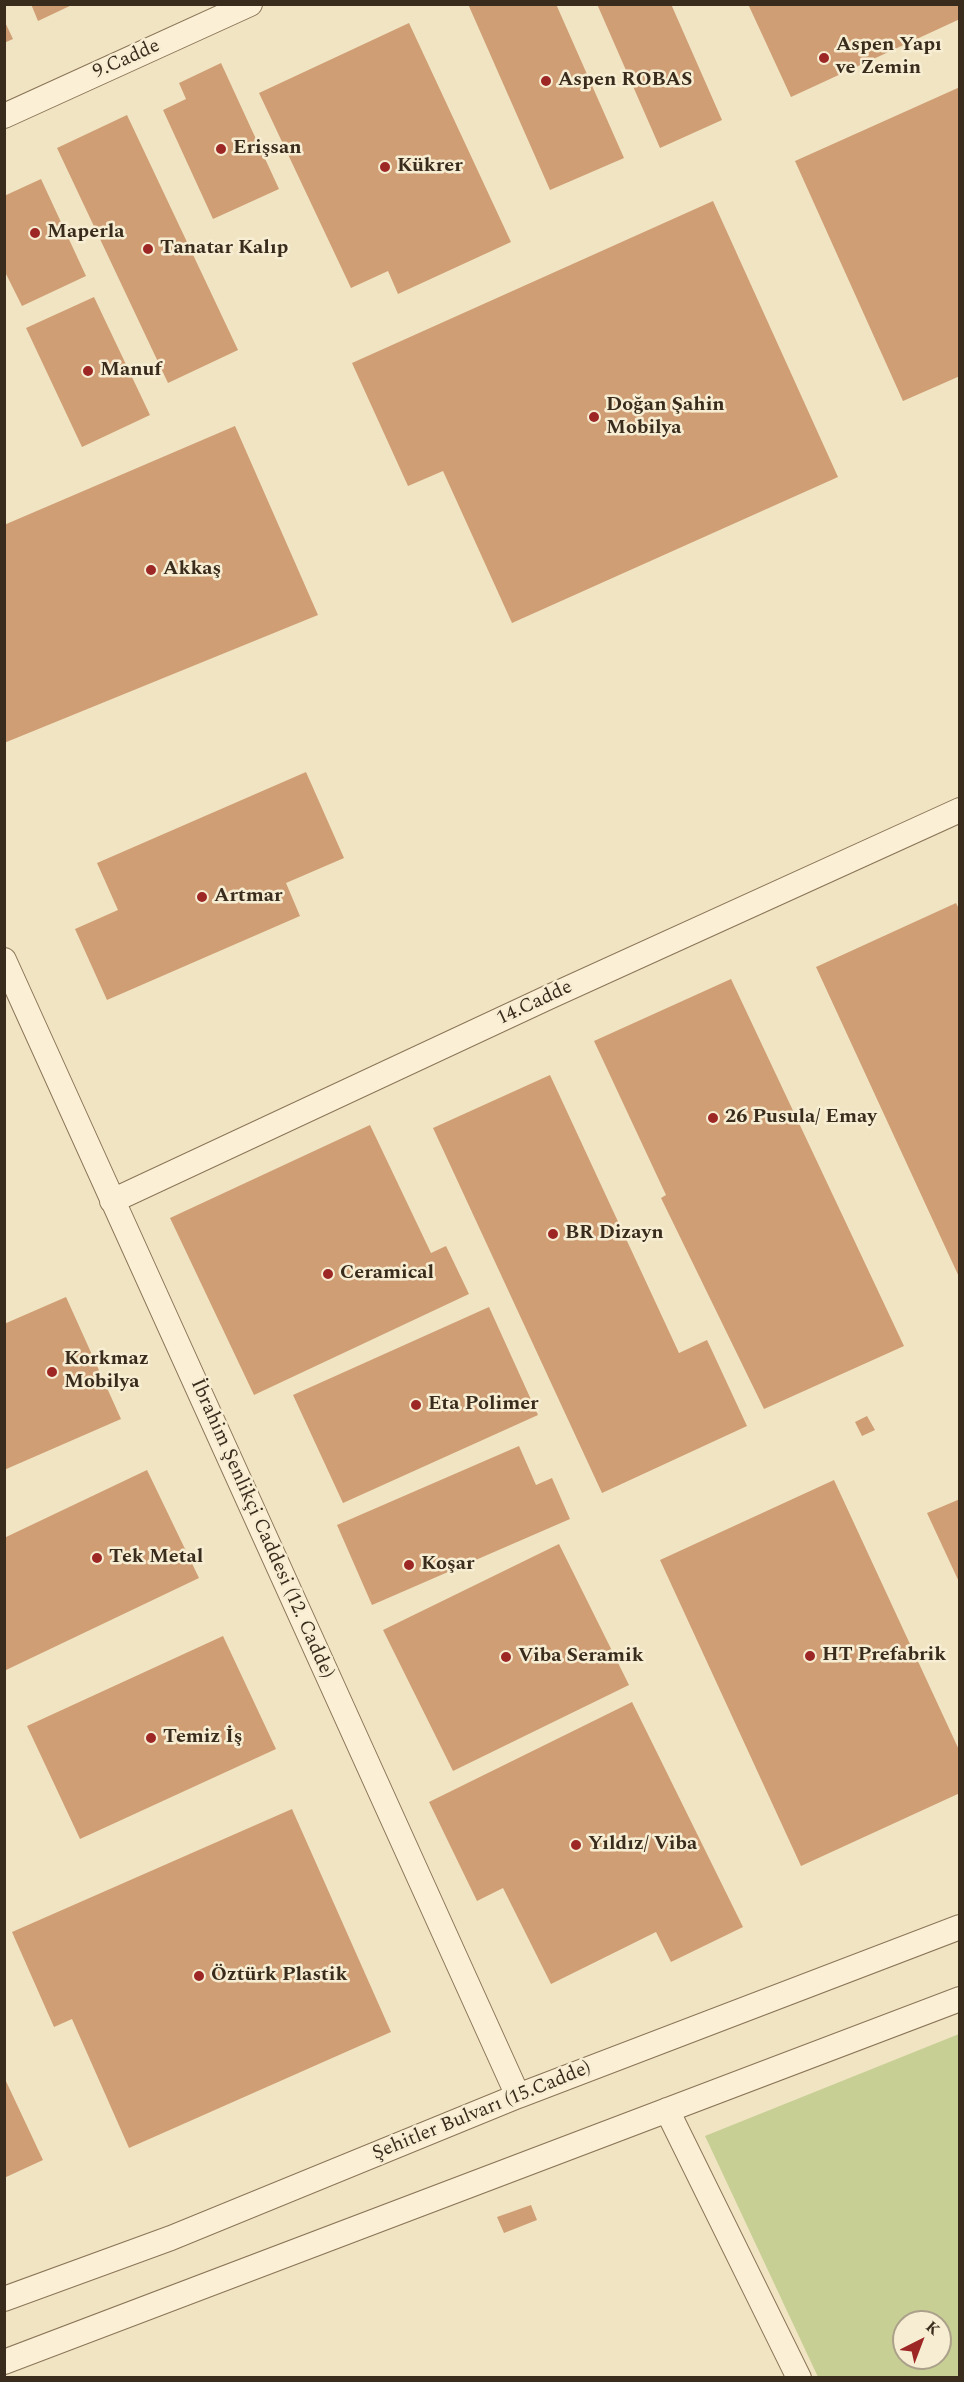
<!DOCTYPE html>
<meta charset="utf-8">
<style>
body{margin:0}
#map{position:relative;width:964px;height:2382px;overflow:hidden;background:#f0e4c2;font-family:Spectral,serif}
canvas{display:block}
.frame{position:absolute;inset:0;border:6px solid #3a2c1d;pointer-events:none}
.north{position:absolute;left:892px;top:2310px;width:60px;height:60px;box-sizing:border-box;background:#f7edd2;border:2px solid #aba08a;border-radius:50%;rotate:42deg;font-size:16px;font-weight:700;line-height:24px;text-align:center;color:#3a2c1d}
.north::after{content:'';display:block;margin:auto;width:21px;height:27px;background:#9d2725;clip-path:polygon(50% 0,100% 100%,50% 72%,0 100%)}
</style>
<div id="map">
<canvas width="964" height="2382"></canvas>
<div class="frame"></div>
<div class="north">K</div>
</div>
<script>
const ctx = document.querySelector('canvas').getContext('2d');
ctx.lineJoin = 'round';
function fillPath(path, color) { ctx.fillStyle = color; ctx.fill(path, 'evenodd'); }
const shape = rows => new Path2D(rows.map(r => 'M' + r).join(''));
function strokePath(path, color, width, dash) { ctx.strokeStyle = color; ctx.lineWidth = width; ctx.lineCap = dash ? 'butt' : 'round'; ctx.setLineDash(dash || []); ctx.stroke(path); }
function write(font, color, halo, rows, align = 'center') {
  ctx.font = font + ' Spectral,serif'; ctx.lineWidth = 5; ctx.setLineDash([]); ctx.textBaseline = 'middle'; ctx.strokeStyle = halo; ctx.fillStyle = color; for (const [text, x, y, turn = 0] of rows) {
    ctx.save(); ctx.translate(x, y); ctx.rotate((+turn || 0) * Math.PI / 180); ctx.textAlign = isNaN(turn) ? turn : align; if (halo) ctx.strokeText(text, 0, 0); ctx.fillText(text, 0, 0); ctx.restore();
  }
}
const green = shape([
 [959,2034,959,2377,818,2377,705,2136],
 [904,2322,940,2322,940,2358,904,2358]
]);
const building = shape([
 [31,4,74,4,38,21],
 [468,4,556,4,624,158,550,190],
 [597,4,671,4,722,120,660,148],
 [748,4,960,4,960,19,791,97],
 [4,20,13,39,4,43],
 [409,23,511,242,398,294,388,271,351,288,259,93],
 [221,63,279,189,213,219,163,110,186,99,179,83],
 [960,87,960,376,903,401,795,161],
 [127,115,238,350,168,383,57,148],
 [41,179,86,276,22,306,4,270,4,196],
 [713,201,838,477,512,623,443,471,408,486,352,363],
 [94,297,150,415,82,447,26,328],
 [235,426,318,615,4,743,4,525],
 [306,772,344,858,286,883,300,916,107,1000,75,929,118,910,97,863],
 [956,903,960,911,960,1279,816,967],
 [731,979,904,1346,764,1409,661,1198,666,1195,594,1041],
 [550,1075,679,1353,707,1340,747,1426,602,1493,433,1128],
 [370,1125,431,1253,446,1246,469,1294,254,1395,170,1218],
 [66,1297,121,1419,4,1470,4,1324],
 [489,1307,538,1415,343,1503,293,1395],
 [867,1416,875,1430,862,1436,855,1422],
 [519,1446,536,1485,552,1478,570,1519,372,1605,337,1525],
 [147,1470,199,1578,4,1671,4,1538],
 [834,1480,960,1752,960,1793,801,1866,660,1560],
 [960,1499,960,1584,927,1513],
 [559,1544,629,1685,453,1771,383,1630],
 [223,1636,276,1749,80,1839,27,1726],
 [632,1702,743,1927,671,1962,656,1932,551,1984,503,1888,477,1901,429,1802],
 [292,1809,391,2032,129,2148,72,2019,54,2027,12,1932],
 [4,2077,43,2160,4,2178],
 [531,2205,537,2220,504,2233,497,2217]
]);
const minor = shape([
 [4,116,250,4],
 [4,960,518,2096],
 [112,1201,549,997,960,810],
 [667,2110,799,2378],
 [4,2299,171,2238,518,2096,960,1927],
 [4,2362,960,1999]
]);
const markers = [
 [824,58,6,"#9d2725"],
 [546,81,6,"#9d2725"],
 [221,149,6,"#9d2725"],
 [385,167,6,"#9d2725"],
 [35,233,6,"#9d2725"],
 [148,249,6,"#9d2725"],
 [88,371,6,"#9d2725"],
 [594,417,6,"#9d2725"],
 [151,570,6,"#9d2725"],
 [202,897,6,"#9d2725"],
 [713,1118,6,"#9d2725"],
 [553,1234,6,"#9d2725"],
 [328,1274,6,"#9d2725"],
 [52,1372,6,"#9d2725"],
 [416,1405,6,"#9d2725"],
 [97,1558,6,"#9d2725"],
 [409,1565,6,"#9d2725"],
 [810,1656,6,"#9d2725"],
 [506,1657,6,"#9d2725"],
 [151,1738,6,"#9d2725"],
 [576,1845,6,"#9d2725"],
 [199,1976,6,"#9d2725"]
];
const poiNames = [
 ["Aspen Yapı",836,46],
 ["ve Zemin",836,69],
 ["Aspen ROBAS",558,81],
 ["Erişsan",233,149],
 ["Kükrer",397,167],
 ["Maperla",47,233],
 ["Tanatar Kalıp",160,249],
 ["Manuf",100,371],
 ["Doğan Şahin",606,406],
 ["Mobilya",606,429],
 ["Akkaş",163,570],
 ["Artmar",214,897],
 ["26 Pusula/ Emay",725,1118],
 ["BR Dizayn",565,1234],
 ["Ceramical",340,1274],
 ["Korkmaz",64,1360],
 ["Mobilya",64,1383],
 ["Eta Polimer",428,1405],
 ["Tek Metal",109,1558],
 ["Koşar",421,1565],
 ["HT Prefabrik",822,1656],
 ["Viba Seramik",518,1657],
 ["Temiz İş",163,1738],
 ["Yıldız/ Viba",588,1845],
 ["Öztürk Plastik",211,1976]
];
const streetNames = [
 ["9.Cadde",127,60,-24],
 ["14.Cadde",535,1004,-25],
 ["İbrahim Şenlikçi Caddesi (12. Cadde)",261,1529,66],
 ["Şehitler Bulvarı (15.Cadde)",482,2112,-22]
];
fillPath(green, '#c7cf95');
fillPath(building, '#d09e75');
strokePath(minor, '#8b7558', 26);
strokePath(minor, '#fbf0d5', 24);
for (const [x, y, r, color] of markers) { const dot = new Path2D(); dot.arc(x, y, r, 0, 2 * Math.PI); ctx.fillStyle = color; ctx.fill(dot); strokePath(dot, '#f7edd2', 2); }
write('bold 20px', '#3a2c1d', '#f7edd2', poiNames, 'left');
write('20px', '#3a2c1d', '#f7edd2', streetNames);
</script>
